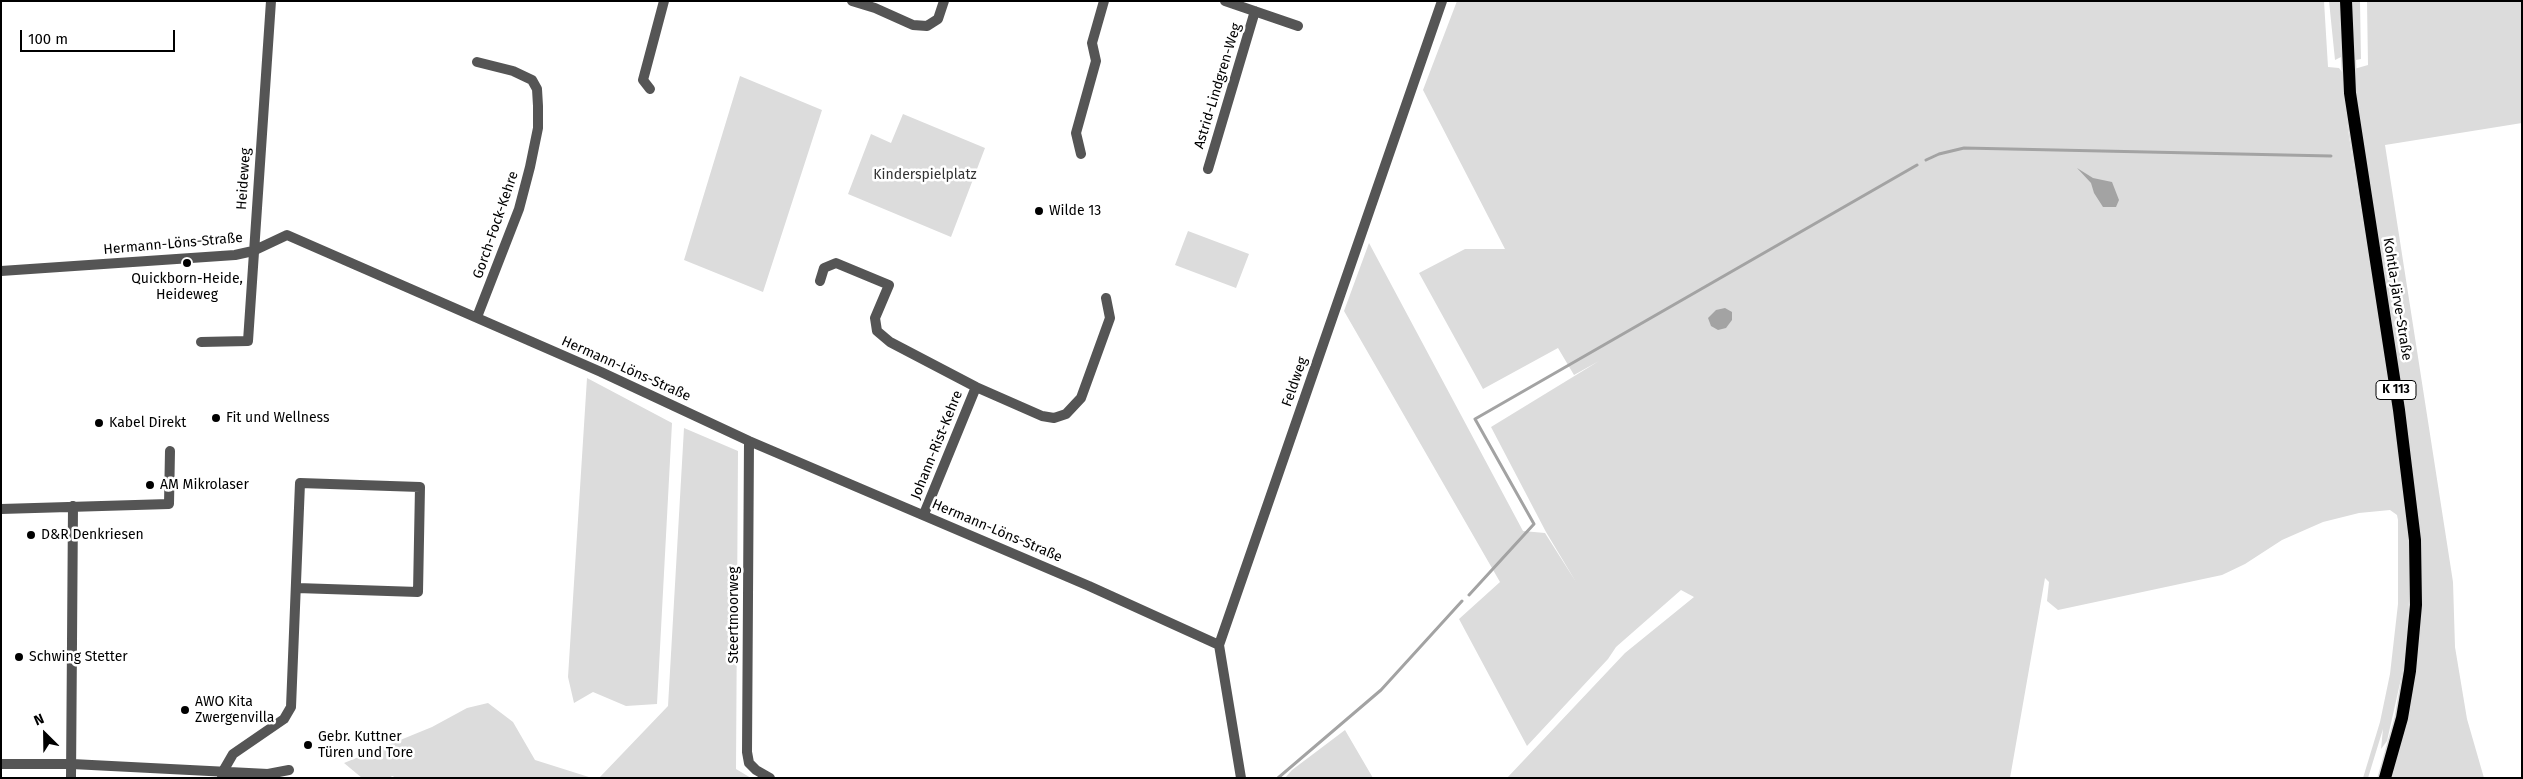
<!DOCTYPE html>
<meta charset="utf-8">
<style>
body{margin:0}
#map{position:relative;width:2523px;height:779px;overflow:hidden;background:#fff;font-family:"Fira Sans",sans-serif}
canvas{display:block}
.frame{position:absolute;inset:0;border:2px solid #000;pointer-events:none}
.north{position:absolute;left:20px;top:709px;width:50px;height:50px;-webkit-text-stroke:4px #fff;paint-order:stroke;rotate:337deg;font-size:14px;font-weight:700;line-height:20px;text-align:center;color:#000}
.north::after{content:'';display:block;margin:auto;width:18px;height:22px;background:#000;clip-path:polygon(50% 0,100% 100%,50% 72%,0 100%)}
.scale{position:absolute;left:20px;top:30px;width:155px;height:22px;box-sizing:border-box;border:2px solid #000;border-top:0;padding-left:6px;font-size:15px;line-height:18px;white-space:nowrap;color:#000;-webkit-text-stroke:4px #fff;paint-order:stroke}
</style>
<div id="map">
<canvas width="2523" height="779"></canvas>
<div class="frame"></div>
<div class="north">N</div>
<div class="scale">100 m</div>
</div>
<script>
const ctx = document.querySelector('canvas').getContext('2d');
ctx.lineJoin = 'round';
function fillPath(path, color) { ctx.fillStyle = color; ctx.fill(path, 'evenodd'); }
const shape = rows => new Path2D(rows.map(r => 'M' + r).join(''));
function strokePath(path, color, width, dash) { ctx.strokeStyle = color; ctx.lineWidth = width; ctx.lineCap = dash ? 'butt' : 'round'; ctx.setLineDash(dash || []); ctx.stroke(path); }
function write(font, color, halo, rows, align = 'center') {
  ctx.font = font + ' "Fira Sans",sans-serif'; ctx.lineWidth = 5; ctx.setLineDash([]); ctx.textBaseline = 'middle'; ctx.strokeStyle = halo; ctx.fillStyle = color; for (const [text, x, y, turn = 0] of rows) {
    ctx.save(); ctx.translate(x, y); ctx.rotate((+turn || 0) * Math.PI / 180); ctx.textAlign = isNaN(turn) ? turn : align; if (halo) ctx.strokeText(text, 0, 0); ctx.fillText(text, 0, 0); ctx.restore();
  }
}
const green = shape([
 [1457,1,2324,1,2328,67,2339,68,2342,72,2348,130,2395,424,2408,525,2410,589,2403,670,2387,741,2381,749,2383,729,2368,778,2363,778,2380,722,2390,674,2398,604,2398,520,2397,515,2390,510,2359,513,2323,522,2282,540,2245,564,2222,575,2058,610,2047,601,2049,582,2045,578,2010,778,1507,778,1625,653,1694,597,1681,590,1616,647,1608,659,1527,746,1459,619,1500,582,1344,311,1369,243,1523,531,1545,533,1576,582,1546,532,1491,427,1599,361,1574,375,1558,348,1483,389,1419,273,1465,249,1505,249,1423,90],
 [2329,1,2339,1,2341,57,2335,60],
 [2352,1,2360,1,2361,59,2356,60,2353,56],
 [2367,1,2522,1,2522,123,2385,145,2453,582,2455,647,2467,719,2484,778,2390,778,2413,685,2420,635,2421,533,2407,422,2357,102,2354,69,2368,65],
 [740,76,822,110,763,292,684,260],
 [903,114,985,148,951,237,848,194,871,134,891,143],
 [1188,231,1249,254,1236,288,1175,265],
 [587,378,672,423,657,704,626,706,593,692,574,703,568,677],
 [684,428,738,451,736,769,751,778,599,778,668,706],
 [488,703,513,722,535,760,592,778,397,778,392,776,390,778,362,778,344,763,432,727,467,708],
 [1345,730,1373,778,1285,778,1292,770]
]);
const water = shape([
 [2077,168,2093,178,2112,182,2119,200,2116,207,2103,207,2094,193,2091,183],
 [1725,308,1732,312,1732,320,1726,328,1718,330,1711,326,1708,318,1716,310]
]);
const stream = shape([
 [1926,160,1939,154,1964,148,2331,156],
 [1469,595,1534,524,1475,419,1917,165],
 [1278,778,1381,690,1462,601]
]);
const street = shape([
 [852,1,875,8,913,25,927,26,938,19,944,1],
 [1225,1,1298,26],
 [477,62,513,71,532,80,537,89,538,106,538,128,530,167,519,209,477,317],
 [650,89,643,80,664,1],
 [1081,154,1076,133,1096,61,1092,43,1104,1],
 [1208,169,1255,11],
 [1,271,235,255,253,251,287,235,601,372,749,441,1089,586,1219,645],
 [820,281,824,268,836,263,889,285,875,318,877,331,890,342,976,387,1042,416,1054,418,1066,414,1081,398,1110,318,1106,298],
 [201,342,248,341,271,1],
 [749,441,747,752,749,763,756,770,770,778],
 [1,509,169,504,170,451],
 [924,514,976,387],
 [1,764,72,764,268,774,289,770],
 [71,778,73,506],
 [222,778,222,773,233,754,284,719,291,707,300,483,420,487,418,592,297,588],
 [1241,778,1219,645,1442,1]
]);
const primary = shape([
 [2346,1,2350,93,2399,410,2415,540,2416,605,2410,671,2402,718,2385,778]
]);
const markers = [
 [1039,211,5,"#000"],
 [187,263,5,"#000"],
 [216,418,5,"#000"],
 [99,423,5,"#000"],
 [150,485,5,"#000"],
 [31,535,5,"#000"],
 [19,657,5,"#000"],
 [185,710,5,"#000"],
 [308,745,5,"#000"]
];
const shields = [
 [2396,390,40]
];
const shieldNames = [
 ["K 113",2396,390]
];
const streetNames = [
 ["Astrid-Lindgren-Weg",1218,86,-73],
 ["Heideweg",244,179,-86],
 ["Gorch-Fock-Kehre",496,225,-71],
 ["Hermann-Löns-Straße",173,244,-5],
 ["Kohtla-Järve-Straße",2397,299,81],
 ["Hermann-Löns-Straße",626,369,24],
 ["Feldweg",1295,382,-71],
 ["Johann-Rist-Kehre",937,445,-68],
 ["Hermann-Löns-Straße",997,531,23],
 ["Steertmoorweg",734,615,-90]
];
const parkNames = [
 ["Kinderspielplatz",925,175]
];
const poiNames = [
 ["Wilde 13",1049,211],
 ["Quickborn-Heide,",187,279,"center"],
 ["Heideweg",187,295,"center"],
 ["Fit und Wellness",226,418],
 ["Kabel Direkt",109,423],
 ["AM Mikrolaser",160,485],
 ["D&R Denkriesen",41,535],
 ["Schwing Stetter",29,657],
 ["AWO Kita",195,702],
 ["Zwergenvilla",195,718],
 ["Gebr. Kuttner",318,737],
 ["Türen und Tore",318,753]
];
fillPath(green, '#dcdcdc');
fillPath(water, '#a3a3a3');
strokePath(stream, '#a3a3a3', 3);
strokePath(primary, '#dbdbdb', 15);
strokePath(street, '#555', 10);
strokePath(primary, '#000', 12);
for (const [x, y, r, color] of markers) { const dot = new Path2D(); dot.arc(x, y, r, 0, 2 * Math.PI); ctx.fillStyle = color; ctx.fill(dot); strokePath(dot, '#fff', 2); }
for (const [x, y, w] of shields) { const box = new Path2D(); box.roundRect(x - w / 2, y - 9.5, w, 19, 4); ctx.fillStyle = '#fff'; ctx.fill(box); strokePath(box, '#000', 1); }
write('bold 12px', '#000', null, shieldNames);
write('14px', '#000', '#fff', streetNames);
write('14px', '#333', '#fff', parkNames);
write('14px', '#000', '#fff', poiNames, 'left');
</script>
